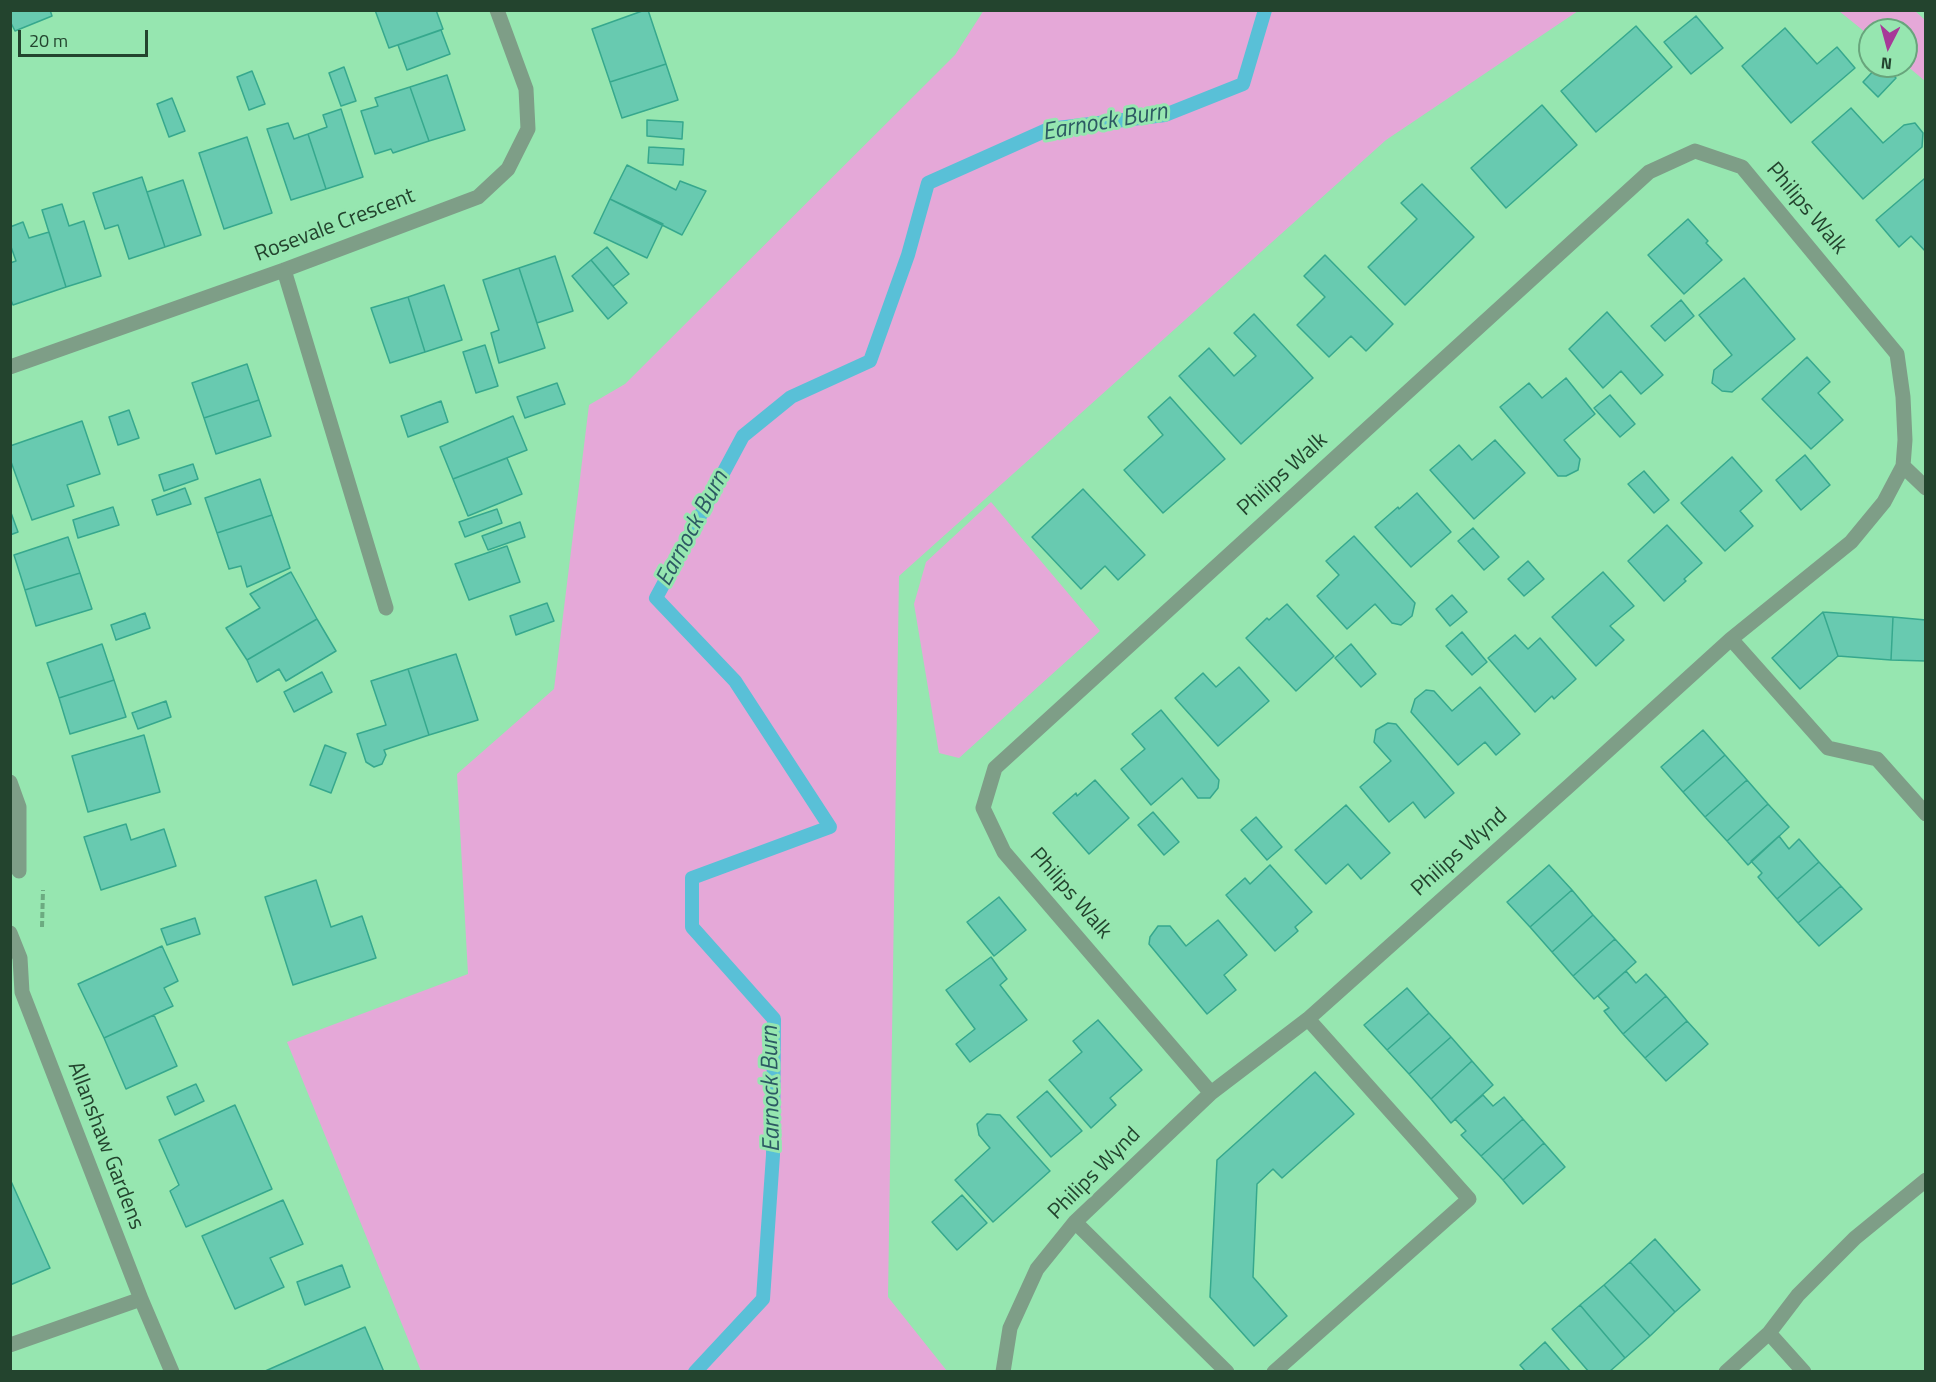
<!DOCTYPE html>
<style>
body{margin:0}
#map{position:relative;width:1936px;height:1382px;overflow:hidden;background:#96e6b0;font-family:"Titillium Web",sans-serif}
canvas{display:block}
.frame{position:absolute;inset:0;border:12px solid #23442e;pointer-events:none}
.north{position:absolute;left:1858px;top:18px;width:60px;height:60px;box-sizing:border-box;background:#96e6b0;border:2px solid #68a57c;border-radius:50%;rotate:186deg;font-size:16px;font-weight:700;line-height:24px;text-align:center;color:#23442e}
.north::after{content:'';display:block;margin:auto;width:21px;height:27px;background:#a73998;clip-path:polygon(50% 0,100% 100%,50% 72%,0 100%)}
.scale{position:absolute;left:18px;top:30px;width:130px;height:27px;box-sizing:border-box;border:3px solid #23442e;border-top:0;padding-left:8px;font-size:18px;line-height:21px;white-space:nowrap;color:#23442e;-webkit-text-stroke:4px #96e6b0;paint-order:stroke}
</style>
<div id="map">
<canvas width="1936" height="1382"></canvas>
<div class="frame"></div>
<div class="north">N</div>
<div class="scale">20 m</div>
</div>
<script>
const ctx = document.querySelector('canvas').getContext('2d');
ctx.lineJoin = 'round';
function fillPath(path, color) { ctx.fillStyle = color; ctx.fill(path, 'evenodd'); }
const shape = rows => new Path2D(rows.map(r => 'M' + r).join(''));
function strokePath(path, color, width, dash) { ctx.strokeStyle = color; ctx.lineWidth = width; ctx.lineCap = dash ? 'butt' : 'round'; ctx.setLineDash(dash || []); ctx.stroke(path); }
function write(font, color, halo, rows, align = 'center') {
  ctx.font = font + ' "Titillium Web",sans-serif'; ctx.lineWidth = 6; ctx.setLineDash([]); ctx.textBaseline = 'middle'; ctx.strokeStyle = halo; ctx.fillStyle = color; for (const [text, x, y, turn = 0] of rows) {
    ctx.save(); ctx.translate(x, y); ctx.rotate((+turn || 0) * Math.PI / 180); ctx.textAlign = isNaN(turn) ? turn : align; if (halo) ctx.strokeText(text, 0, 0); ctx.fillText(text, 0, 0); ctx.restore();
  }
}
const green = shape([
 [984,10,1578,11,1386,140,899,576,888,1297,947,1371,421,1371,287,1042,468,974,457,774,554,689,589,405,625,384,955,55],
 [1839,11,1915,11,1925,20,1925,81,1906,65,1906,30,1870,30,1870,36],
 [991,502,1100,631,959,758,939,753,914,604,926,562]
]);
const stream = shape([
 [695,1372,763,1299,773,1155,774,1019,692,927,692,878,830,827,735,681,656,598,743,436,791,397,870,361,908,255,928,183,1049,129,1165,115,1243,84,1265,10]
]);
const building = shape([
 [10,10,50,10,52,16,15,31,10,21,10,10],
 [375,10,436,10,443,29,389,48,375,10],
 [645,10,648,10,666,64,610,82,592,29,645,10],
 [1696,16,1723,48,1691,74,1664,42,1696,16],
 [1636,26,1672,67,1596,132,1561,91,1636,26],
 [1785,28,1817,64,1837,47,1855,68,1791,123,1742,66,1785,28],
 [441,30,450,54,407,70,398,45,441,30],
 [666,64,678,100,622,118,610,82,666,64],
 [1878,66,1884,66,1896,78,1878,97,1863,82,1878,66],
 [344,67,356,101,341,106,329,73,344,67],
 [252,71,265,104,249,110,237,77,252,71],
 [447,75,465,130,429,141,410,87,447,75],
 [410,87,429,141,393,153,391,149,375,154,361,111,378,106,375,98,410,87],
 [172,98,185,131,169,137,157,104,172,98],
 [1542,105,1577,145,1506,208,1471,168,1542,105],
 [1851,108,1883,143,1904,125,1915,123,1923,133,1922,147,1863,199,1812,142,1851,108],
 [341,109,363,177,326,189,308,134,327,127,323,115,341,109],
 [647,120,683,122,682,139,647,136,647,120],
 [288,123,294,139,308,134,326,189,291,200,267,129,288,123],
 [247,137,272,213,224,229,199,153,247,137],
 [649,147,684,149,683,165,648,163,649,147],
 [627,165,676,190,680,181,706,191,682,235,610,199,627,165],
 [142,177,165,247,129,259,118,225,105,229,93,193,142,177],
 [1924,179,1926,181,1926,252,1911,236,1899,247,1876,220,1924,179],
 [183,180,201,235,165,247,147,192,183,180],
 [1422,184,1474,237,1405,305,1368,267,1417,219,1401,203,1422,184],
 [610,199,663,224,647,258,594,233,610,199],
 [62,204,69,226,84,221,101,276,66,287,42,210,62,204],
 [1688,219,1708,241,1706,243,1722,260,1684,294,1648,255,1688,219],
 [23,222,29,238,49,232,66,287,13,305,10,298,10,263,16,261,10,244,10,227,23,222],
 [607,247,629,274,613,286,591,260,607,247],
 [1325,255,1393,324,1366,351,1351,336,1329,357,1297,325,1325,297,1304,276,1325,255],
 [555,256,573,311,537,323,519,268,555,256],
 [591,260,627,303,608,319,572,276,591,260],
 [519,268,545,348,499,363,491,333,499,330,483,280,519,268],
 [1744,278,1795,339,1732,392,1722,391,1712,383,1714,370,1732,355,1699,315,1744,278],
 [444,285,462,340,425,352,408,297,444,285],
 [408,297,425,352,390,363,371,308,408,297],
 [1681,300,1694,316,1665,341,1651,326,1681,300],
 [1607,312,1663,375,1641,394,1621,371,1603,388,1569,349,1607,312],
 [1254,314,1313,378,1241,444,1179,376,1209,348,1234,376,1256,356,1234,333,1254,314],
 [485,345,498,386,476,393,463,352,485,345],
 [1807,357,1830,382,1818,393,1843,420,1811,449,1762,399,1807,357],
 [247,364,259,400,204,418,192,383,247,364],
 [1566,378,1595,414,1564,440,1580,459,1578,470,1566,476,1558,476,1500,407,1529,383,1542,398,1566,378],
 [557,383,565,404,525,418,517,397,557,383],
 [1610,395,1635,424,1620,437,1594,408,1610,395],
 [1170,397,1225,459,1163,513,1124,470,1163,435,1148,417,1170,397],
 [259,400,271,436,216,454,204,418,259,400],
 [441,401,448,422,408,437,401,416,441,401],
 [129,410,139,438,118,445,109,417,129,410],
 [513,416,527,450,453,479,440,447,513,416],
 [82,421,100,474,67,485,74,506,32,520,10,459,10,446,82,421],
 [1495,440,1525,473,1474,519,1430,470,1459,445,1472,460,1495,440],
 [1805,455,1830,485,1801,510,1776,480,1805,455],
 [1732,457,1762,491,1740,511,1753,526,1725,551,1681,503,1732,457],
 [507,458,522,494,468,516,453,479,507,458],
 [193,464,198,479,164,491,159,475,193,464],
 [1644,471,1669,500,1654,513,1628,484,1644,471],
 [260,479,272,515,217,533,205,498,260,479],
 [185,488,191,504,157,515,152,500,185,488],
 [1083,489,1145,555,1118,580,1105,566,1081,589,1032,537,1083,489],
 [1417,493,1451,532,1411,567,1375,527,1398,507,1399,509,1417,493],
 [113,507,119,525,78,538,73,520,113,507],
 [497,509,502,523,465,537,459,522,497,509],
 [10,510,18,532,10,535,10,510],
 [272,515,290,568,247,587,241,566,229,569,217,533,272,515],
 [520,522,525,537,488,550,482,536,520,522],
 [1667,525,1702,563,1684,579,1686,581,1664,601,1628,561,1667,525],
 [1473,528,1499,557,1484,570,1458,541,1473,528],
 [1354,536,1415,603,1412,616,1401,625,1392,623,1375,604,1347,629,1317,596,1339,575,1326,561,1354,536],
 [68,537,80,573,25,590,14,555,68,537],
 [507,546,520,582,469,600,455,564,507,546],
 [1528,561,1544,579,1524,596,1508,579,1528,561],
 [291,572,317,619,247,660,226,628,260,608,250,594,291,572],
 [1603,572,1634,606,1610,626,1624,640,1596,666,1552,617,1603,572],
 [80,573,92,609,36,626,25,590,80,573],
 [1452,595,1467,612,1450,626,1436,609,1452,595],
 [547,603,554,621,516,635,510,616,547,603],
 [1287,604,1334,656,1296,691,1246,638,1267,618,1269,620,1287,604],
 [1823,612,1838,656,1800,689,1772,658,1823,612],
 [1823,612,1893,617,1891,660,1838,656,1823,612],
 [145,613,150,628,116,640,111,625,145,613],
 [1893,617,1926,620,1926,661,1891,660,1893,617],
 [317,619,336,651,286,681,279,669,257,682,247,660,317,619],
 [1462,632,1487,662,1472,675,1446,646,1462,632],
 [1515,635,1528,649,1540,638,1576,679,1554,699,1552,696,1535,712,1488,658,1515,635],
 [102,644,114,680,59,698,47,663,102,644],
 [1351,644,1376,674,1361,687,1335,658,1351,644],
 [456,654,478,720,429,735,408,669,456,654],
 [1239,667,1269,701,1218,746,1175,698,1203,673,1216,687,1239,667],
 [408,669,429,735,384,750,386,755,382,764,374,767,366,762,357,734,386,725,371,681,408,669],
 [322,672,332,692,294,712,284,692,322,672],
 [114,680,126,717,70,734,59,698,114,680],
 [1480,687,1520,734,1496,755,1485,742,1458,765,1411,712,1415,699,1426,690,1434,691,1452,711,1480,687],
 [166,701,171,717,138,729,132,713,166,701],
 [1161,710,1219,780,1218,788,1210,798,1198,798,1182,778,1151,805,1121,769,1145,749,1132,734,1161,710],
 [1388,723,1396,724,1454,793,1425,818,1413,802,1389,822,1360,787,1391,761,1374,742,1376,730,1388,723],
 [1703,730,1725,755,1683,792,1661,767,1703,730],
 [144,735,160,792,88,812,72,756,144,735],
 [325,745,346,753,331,793,310,785,325,745],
 [1725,755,1747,780,1705,817,1683,792,1725,755],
 [1095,780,1129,818,1089,854,1053,813,1076,793,1077,796,1095,780],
 [1747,780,1768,804,1727,841,1705,817,1747,780],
 [1768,804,1789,827,1748,865,1727,841,1768,804],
 [1346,805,1390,853,1361,879,1348,864,1326,884,1295,850,1346,805],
 [1153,812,1179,842,1164,855,1138,825,1153,812],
 [1256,817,1282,847,1267,860,1241,830,1256,817],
 [126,824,131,840,164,829,176,866,101,890,84,837,126,824],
 [1779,836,1789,849,1799,839,1819,862,1777,899,1758,877,1762,873,1751,861,1779,836],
 [1819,862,1841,886,1798,923,1777,899,1819,862],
 [1270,865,1312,912,1295,927,1298,931,1275,951,1226,895,1245,878,1250,884,1270,865],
 [1549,865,1572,890,1530,927,1507,902,1549,865],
 [316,880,331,927,362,916,376,958,293,985,265,897,316,880],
 [1841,886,1862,909,1819,946,1798,923,1841,886],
 [1572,890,1593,915,1552,952,1530,927,1572,890],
 [999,897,1026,930,994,956,967,922,999,897],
 [1593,915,1615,939,1573,976,1552,952,1593,915],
 [195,918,200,934,167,945,161,929,195,918],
 [1218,920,1247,955,1224,975,1236,990,1207,1014,1149,944,1150,937,1158,926,1170,926,1186,946,1218,920],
 [1615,939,1636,962,1594,999,1573,976,1615,939],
 [162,946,178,981,164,988,173,1006,104,1038,78,984,162,946],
 [991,957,1007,979,1000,985,1027,1020,970,1062,956,1044,975,1029,946,990,991,957],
 [1626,971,1636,983,1646,974,1666,996,1623,1034,1604,1011,1609,1008,1598,996,1626,971],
 [1407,988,1429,1013,1387,1050,1364,1025,1407,988],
 [1666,996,1687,1021,1645,1058,1623,1034,1666,996],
 [1429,1013,1451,1037,1409,1074,1387,1050,1429,1013],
 [154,1015,177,1066,126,1089,104,1038,154,1015],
 [1098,1020,1142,1070,1110,1098,1116,1105,1091,1128,1049,1080,1082,1052,1073,1041,1098,1020],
 [1687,1021,1708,1044,1666,1081,1645,1058,1687,1021],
 [1451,1037,1472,1061,1431,1099,1409,1074,1451,1037],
 [1472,1061,1493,1085,1451,1123,1431,1099,1472,1061],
 [1315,1072,1354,1114,1282,1178,1273,1169,1257,1184,1253,1277,1287,1316,1254,1346,1210,1297,1217,1160,1315,1072],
 [196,1084,204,1101,175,1115,167,1097,196,1084],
 [1047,1091,1082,1131,1051,1157,1017,1117,1047,1091],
 [1483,1095,1493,1106,1504,1097,1523,1119,1481,1156,1461,1135,1466,1131,1455,1119,1483,1095],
 [235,1105,272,1189,186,1227,170,1191,179,1185,159,1140,235,1105],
 [987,1114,1000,1115,1050,1171,993,1222,955,1180,990,1148,979,1135,977,1124,987,1114],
 [1523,1119,1544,1143,1503,1180,1481,1156,1523,1119],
 [1544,1143,1565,1167,1523,1204,1503,1180,1544,1143],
 [10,1179,50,1268,10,1285,10,1179],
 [962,1195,987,1223,957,1250,932,1222,962,1195],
 [283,1200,303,1244,270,1258,284,1287,235,1309,202,1236,283,1200],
 [1655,1239,1700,1290,1675,1312,1630,1262,1655,1239],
 [1630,1262,1675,1312,1650,1336,1604,1285,1630,1262],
 [342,1265,350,1287,305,1305,297,1282,342,1265],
 [1604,1285,1650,1336,1625,1358,1580,1305,1604,1285],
 [1580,1305,1625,1358,1609,1372,1589,1372,1552,1329,1580,1305],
 [365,1327,384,1372,263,1372,365,1327],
 [1545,1342,1571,1372,1526,1372,1520,1365,1545,1342]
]);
const path = shape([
 [42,927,43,890]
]);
const minor = shape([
 [284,270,386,608],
 [10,367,284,270,478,197,508,169,528,129,526,89,497,10],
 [1903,466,1926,488],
 [1731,639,1828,748,1877,759,1926,814],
 [10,782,19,807,19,871],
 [10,933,20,958,22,992,141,1299,172,1372],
 [1075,1222,1227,1372],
 [1769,1333,1804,1372],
 [10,1345,141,1299],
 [1003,1372,1010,1328,1037,1269,1075,1222,1211,1093,1308,1019,1569,786,1731,639,1851,542,1884,502,1903,466,1905,440,1903,397,1897,354,1742,167,1695,151,1649,172,995,768,983,808,1004,852,1211,1093],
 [1274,1372,1469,1199,1308,1019],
 [1726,1372,1769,1333,1798,1295,1855,1238,1926,1180]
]);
const streetNames = [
 ["Philips Walk",1806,209,50],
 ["Rosevale Crescent",335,226,-21],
 ["Philips Walk",1283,475,-42],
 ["Philips Wynd",1460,853,-42],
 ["Philips Walk",1070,894,49],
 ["Allanshaw Gardens",105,1146,69],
 ["Philips Wynd",1095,1174,-45]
];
const waterNames = [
 ["Earnock Burn",1105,123,-10],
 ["Earnock Burn",693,529,-62],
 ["Earnock Burn",772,1089,-91]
];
fillPath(green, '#e5a8d8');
strokePath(stream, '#59c0d7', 14);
fillPath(building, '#68cab0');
strokePath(building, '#36a88d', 1.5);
strokePath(path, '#6cab81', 4, [6, 3]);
strokePath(minor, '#7e9e87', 15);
write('22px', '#23442e', '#96e6b0', streetNames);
write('italic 24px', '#2c5963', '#96e6b0', waterNames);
</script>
